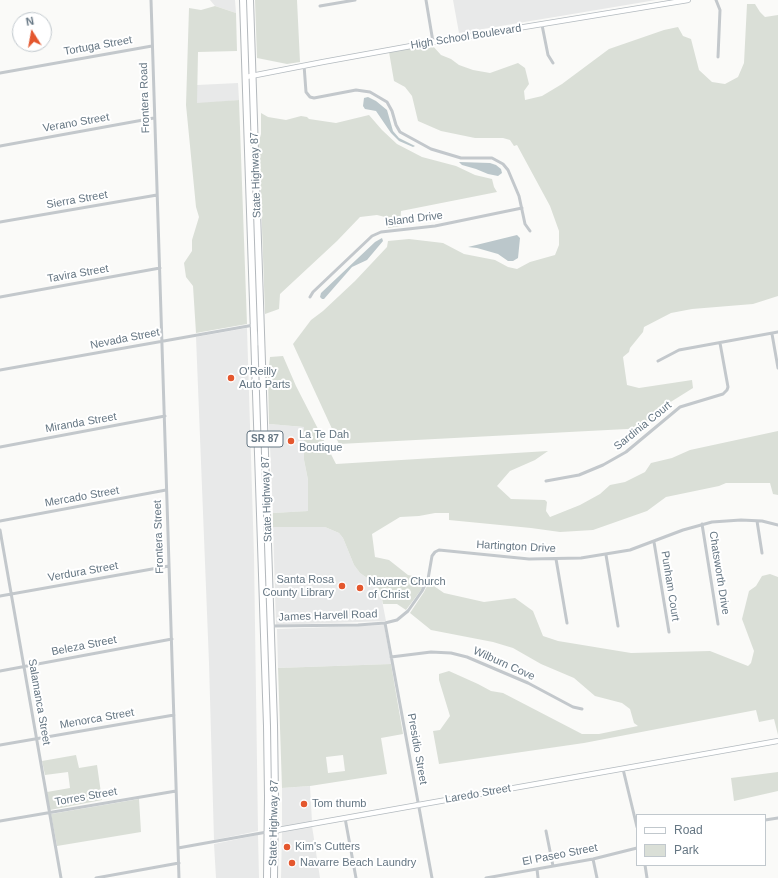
<!DOCTYPE html>
<style>
body{margin:0}
#map{position:relative;width:778px;height:878px;overflow:hidden;background:#fafaf8;font-family:Helvetica,sans-serif}
canvas{display:block}
.legend{position:absolute;left:636px;top:814px;width:130px;height:52px;box-sizing:border-box;background:#fff;border:1px solid #c1c8cd;margin:0;padding:5px 7px;list-style:none;font-size:12px;color:#657683}
.legend li{display:flex;align-items:center;gap:8px;height:20px}
.legend b{width:20px;border:1px solid #c1c8cd}
.north{position:absolute;left:12px;top:12px;width:40px;height:40px;box-sizing:border-box;background:#fff;border:1px solid #c1c8cd;border-radius:50%;rotate:349deg;font-size:11px;font-weight:700;line-height:16px;text-align:center;color:#657683}
.north::after{content:'';display:block;margin:auto;width:14px;height:18px;background:#e4572e;clip-path:polygon(50% 0,100% 100%,50% 72%,0 100%)}
</style>
<div id="map">
<canvas width="778" height="878"></canvas>
<ul class="legend">
<li><b style="height:5px;background:#fff"></b>Road</li>
<li><b style="height:11px;background:#dadfd7"></b>Park</li>
</ul>
<div class="north">N</div>
</div>
<script>
const ctx = document.querySelector('canvas').getContext('2d');
ctx.lineJoin = 'round';
function fillPath(path, color) { ctx.fillStyle = color; ctx.fill(path, 'evenodd'); }
const shape = rows => new Path2D(rows.map(r => 'M' + r).join(''));
function strokePath(path, color, width, dash) { ctx.strokeStyle = color; ctx.lineWidth = width; ctx.lineCap = dash ? 'butt' : 'round'; ctx.setLineDash(dash || []); ctx.stroke(path); }
function write(font, color, halo, rows, align = 'center') {
  ctx.font = font + ' Helvetica,sans-serif'; ctx.lineWidth = 4; ctx.setLineDash([]); ctx.textBaseline = 'middle'; ctx.strokeStyle = halo; ctx.fillStyle = color; for (const [text, x, y, turn = 0] of rows) {
    ctx.save(); ctx.translate(x, y); ctx.rotate((+turn || 0) * Math.PI / 180); ctx.textAlign = isNaN(turn) ? turn : align; if (halo) ctx.strokeText(text, 0, 0); ctx.fillText(text, 0, 0); ctx.restore();
  }
}
const built = shape([
 [210,0,235,0,236,13,215,6],
 [453,0,656,0,459,33],
 [238,83,239,100,197,104,197,85],
 [247,328,254,556,258,831,214,840,209,663,196,337],
 [269,424,304,427,304,460,308,480,309,511,273,513],
 [273,527,325,527,339,533,343,538,354,565,360,573,370,580,380,590,386,621,276,625],
 [384,625,391,664,278,668,277,629],
 [310,786,312,822,282,827,282,788],
 [312,826,320,878,281,878,282,832],
 [258,835,259,878,216,878,214,844]
]);
const green = shape([
 [255,0,297,0,300,62,287,64,257,58],
 [747,4,755,4,760,12,765,17,778,15,778,296,753,304,692,309,671,313,644,327,643,332,630,348,629,352,623,357,627,385,639,388,692,380,693,388,669,403,646,428,339,444,293,344,311,320,323,311,355,281,387,247,388,241,409,239,443,243,464,254,495,260,508,267,517,269,530,262,555,255,559,245,559,231,550,206,517,145,514,146,510,140,503,138,475,138,441,131,418,121,412,96,405,87,394,81,389,52,432,45,441,55,451,59,459,65,473,70,490,73,518,63,525,68,529,84,524,91,525,100,542,96,562,84,609,49,664,30,678,27,683,36,691,39,699,70,712,82,725,84,738,77,744,63],
 [215,6,236,13,237,51,198,52,197,103,239,100,247,324,196,333,193,286,186,277,184,263,192,251,192,240,199,217,196,207,186,105,189,8,201,10],
 [261,113,268,117,286,120,301,116,307,117,309,119,336,123,369,115,382,130,397,144,422,157,456,166,475,175,492,179,494,187,497,192,401,211,400,226,388,228,388,220,385,217,377,215,360,217,337,241,280,294,279,309,265,314,259,141,261,134],
 [283,356,296,386,336,464,548,451,535,460,510,471,497,486,511,499,545,500,547,502,546,511,550,517,580,505,600,494,610,485,625,482,645,472,651,463,672,458,690,450,778,431,778,495,773,494,770,483,726,483,719,486,666,497,647,511,593,530,560,532,531,528,449,520,449,513,435,513,419,516,400,517,372,534,375,557,389,560,408,575,426,579,421,590,406,610,397,604,383,604,380,590,370,580,360,573,354,565,343,538,339,533,325,527,273,527,273,513,308,511,308,480,304,460,304,427,269,424,268,376,270,357],
 [770,574,778,577,778,735,774,719,759,722,756,710,584,743,439,764,433,731,440,730,450,716,439,680,439,674,449,671,478,684,491,691,503,693,582,734,599,734,638,726,634,723,630,709,622,703,595,696,574,678,541,664,513,648,493,642,431,630,410,613,424,592,430,580,432,580,431,584,444,593,484,602,515,598,533,611,543,636,558,641,631,653,710,651,748,666,751,663,754,651,742,619,749,591,756,586,762,576],
 [391,664,403,734,381,738,387,774,310,786,282,788,278,668],
 [343,755,345,771,328,773,326,757],
 [76,755,79,768,97,765,102,800,50,810,47,792,70,788,68,772,45,775,42,761],
 [778,772,778,791,734,801,731,778],
 [139,799,141,832,57,846,51,814]
]);
const water = shape([
 [368,97,376,101,387,110,393,131,399,138,415,146,413,147,399,141,391,133,376,111,365,109,363,106,364,98],
 [459,162,490,163,496,165,501,169,502,173,498,176,488,174,476,169,462,165],
 [517,235,520,238,518,258,513,261,508,261,498,254,477,248,468,247],
 [382,238,383,241,367,260,352,267,324,299,322,299,320,297,321,293,375,242]
]);
const street = shape([
 [151,0,179,878],
 [426,0,433,42],
 [716,0,720,10,718,57],
 [320,6,355,0],
 [542,25,548,55,553,63],
 [304,65,306,92,310,97,314,98,356,90,370,92,387,102,392,111,396,125,400,132,431,149,461,158,492,158,503,164,508,170,519,196,525,224,530,231],
 [0,73,152,46],
 [0,146,154,118],
 [0,222,157,195],
 [0,297,160,268],
 [310,297,313,292,372,236,381,232,435,226,522,208],
 [256,332,258,344],
 [772,334,778,368],
 [658,361,679,350,778,332],
 [0,370,254,325],
 [0,447,165,416],
 [546,481,579,475,603,465,626,452,680,407,723,394,727,390,728,387,720,343],
 [260,493,263,497,264,514],
 [0,521,166,490],
 [757,521,762,553],
 [702,524,718,624],
 [0,530,61,878],
 [654,542,669,632],
 [606,555,618,626],
 [556,559,567,623],
 [0,596,169,566],
 [385,623,432,878],
 [271,626,358,625,385,623,397,620,408,611,422,591,428,579,432,556,435,552,439,550,529,559,581,558,630,550,683,530,712,522,741,520,762,521,778,525],
 [391,657,431,652,451,653,467,657,528,683,573,707,582,709],
 [0,671,172,639],
 [0,745,174,715],
 [623,769,637,827],
 [345,818,356,878],
 [765,820,778,818],
 [0,821,176,791],
 [546,831,553,866],
 [178,848,267,832],
 [593,859,597,878],
 [645,865,647,878],
 [537,869,538,878],
 [96,878,179,863],
 [486,878,593,859,637,848]
]);
const secondary = shape([
 [246,77,323,62,433,42,688,0],
 [272,831,778,741]
]);
const highway = shape([
 [243,0,267,726,268,797,267,878],
 [250,0,274,725,275,798,274,878]
]);
const markers = [
 [231,378,4,"#e4572e"],
 [291,441,4,"#e4572e"],
 [342,586,4,"#e4572e"],
 [360,588,4,"#e4572e"],
 [304,804,4,"#e4572e"],
 [287,847,4,"#e4572e"],
 [292,863,4,"#e4572e"]
];
const shields = [
 [265,439,36]
];
const shieldNames = [
 ["SR 87",265,439]
];
const streetNames = [
 ["High School Boulevard",466,37,-9],
 ["Tortuga Street",98,46,-10],
 ["Frontera Road",145,98,-92],
 ["Verano Street",76,123,-10],
 ["State Highway 87",256,175,-92],
 ["Sierra Street",77,200,-10],
 ["Island Drive",414,219,-7],
 ["Tavira Street",78,274,-10],
 ["Nevada Street",125,339,-11],
 ["Miranda Street",81,423,-10],
 ["Sardinia Court",643,426,-39],
 ["Mercado Street",82,497,-10],
 ["State Highway 87",267,499,-92],
 ["Frontera Street",159,537,-92],
 ["Hartington Drive",516,547,3],
 ["Verdura Street",83,572,-10],
 ["Chatsworth Drive",719,573,81],
 ["Punham Court",670,586,81],
 ["James Harvell Road",328,616,-2],
 ["Beleza Street",84,646,-11],
 ["Wilburn Cove",504,664,24],
 ["Salamanca Street",39,702,80],
 ["Menorca Street",97,719,-10],
 ["Presidio Street",417,749,80],
 ["Laredo Street",478,794,-10],
 ["Torres Street",86,797,-10],
 ["State Highway 87",274,823,-89],
 ["El Paseo Street",560,855,-11]
];
const poiNames = [
 ["O'Reilly",239,372],
 ["Auto Parts",239,385],
 ["La Te Dah",299,435],
 ["Boutique",299,448],
 ["Santa Rosa",334,580,"right"],
 ["County Library",334,593,"right"],
 ["Navarre Church",368,582],
 ["of Christ",368,595],
 ["Tom thumb",312,804],
 ["Kim's Cutters",295,847],
 ["Navarre Beach Laundry",300,863]
];
fillPath(built, '#e8e9e9');
fillPath(green, '#dadfd7');
fillPath(water, '#bbc7cb');
strokePath(secondary, '#b3babf', 6);
strokePath(highway, '#b4b9bd', 8);
strokePath(street, '#c3c8cc', 3);
strokePath(secondary, '#fff', 4.5);
strokePath(highway, '#fff', 6);
for (const [x, y, r, color] of markers) { const dot = new Path2D(); dot.arc(x, y, r, 0, 2 * Math.PI); ctx.fillStyle = color; ctx.fill(dot); strokePath(dot, '#fff', 1.5); }
for (const [x, y, w] of shields) { const box = new Path2D(); box.roundRect(x - w / 2, y - 8, w, 16, 3); ctx.fillStyle = '#fff'; ctx.fill(box); strokePath(box, '#657683', 1); }
write('bold 10px', '#657683', null, shieldNames);
write('11px', '#657683', '#fff', streetNames);
write('11px', '#657683', '#fff', poiNames, 'left');
</script>
